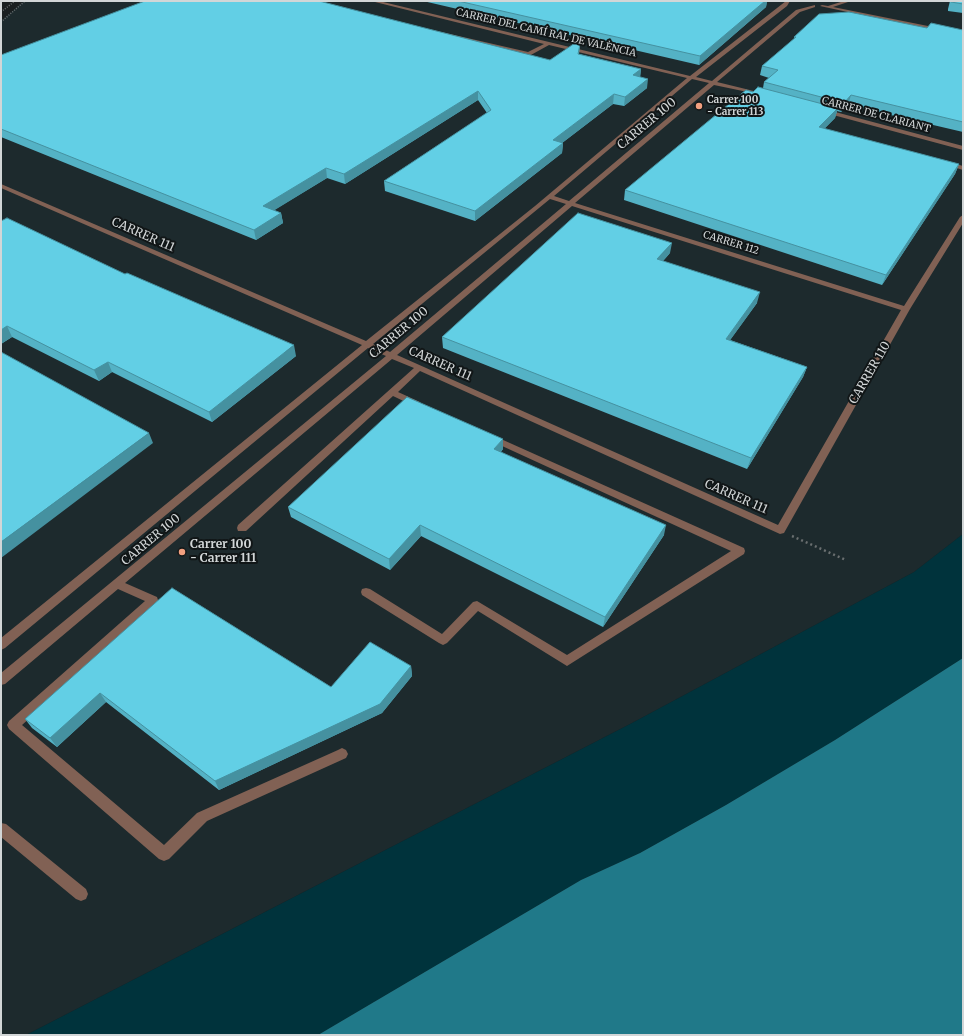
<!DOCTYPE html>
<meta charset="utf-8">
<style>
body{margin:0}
#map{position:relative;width:964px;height:1036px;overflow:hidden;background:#1a1f20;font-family:Merriweather,serif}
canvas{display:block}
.frame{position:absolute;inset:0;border:2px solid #d2d6d7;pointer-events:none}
</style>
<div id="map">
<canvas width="964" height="1036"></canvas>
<div class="frame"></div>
</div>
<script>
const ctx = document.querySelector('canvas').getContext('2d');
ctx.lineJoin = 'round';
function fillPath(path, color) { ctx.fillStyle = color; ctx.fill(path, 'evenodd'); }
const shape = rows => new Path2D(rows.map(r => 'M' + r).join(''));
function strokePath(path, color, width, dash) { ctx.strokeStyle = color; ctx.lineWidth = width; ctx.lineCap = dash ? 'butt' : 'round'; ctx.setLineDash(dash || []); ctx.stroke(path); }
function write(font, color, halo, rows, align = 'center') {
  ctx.font = font + ' Merriweather,serif'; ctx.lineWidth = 4; ctx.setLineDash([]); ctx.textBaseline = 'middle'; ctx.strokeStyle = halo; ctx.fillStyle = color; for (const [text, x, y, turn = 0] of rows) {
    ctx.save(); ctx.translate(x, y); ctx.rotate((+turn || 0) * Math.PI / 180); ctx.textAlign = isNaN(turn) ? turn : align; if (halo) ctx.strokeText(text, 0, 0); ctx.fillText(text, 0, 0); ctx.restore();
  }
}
const built = shape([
 [24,1,963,1,963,534,914,572,632,723,26,1035,1,1035,1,21]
]);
const green = shape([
 [963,534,963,658,835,740,726,805,640,853,581,880,318,1035,26,1035,632,723,914,572]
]);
const water = shape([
 [963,658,963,1035,318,1035,581,880,640,853,726,805,835,740]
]);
const pathFar1 = shape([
 [1,12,15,1],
 [1,22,25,1]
]);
const path = shape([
 [792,536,846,560]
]);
const minor = shape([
 [371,1,379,1,690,76,786,1,790,1,787,6,696,77,712,81,796,10,815,5,815,7,800,12,717,82,762,93,762,95,714,85,575,203,904,306,960,217,963,215,963,223,910,309,784,533,780,534,420,371,398,392,420,402,421,404,420,406,414,406,393,396,246,531,238,531,237,528,238,525,414,368,392,359,125,583,157,597,158,600,157,603,22,725,164,845,197,813,338,750,342,748,346,750,348,754,346,758,207,821,169,859,164,861,159,859,9,729,7,725,9,721,145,601,118,589,5,684,1,685,1,673,386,356,368,348,5,648,1,650,1,638,362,345,1,188,1,184,366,341,535,206,687,78,549,45,529,56,426,30,424,28,528,52,544,44,371,1],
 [692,79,709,83,569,201,554,196,692,79],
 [550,199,566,204,390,352,373,344,550,199],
 [572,206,901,310,778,525,397,355,572,206],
 [844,1,851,1,833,7,963,33,963,37,820,6,822,5,828,6,844,1],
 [824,109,963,146,963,150,822,112,822,110,824,109],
 [946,161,963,166,963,170,944,164,943,163,946,161],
 [492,435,744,548,745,551,744,554,567,666,478,611,447,643,443,645,439,643,362,595,361,592,362,589,366,588,370,589,442,634,473,602,477,601,567,655,731,551,489,440,487,438,489,436,492,435],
 [1,823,6,824,86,889,88,894,86,899,81,901,76,899,1,837,1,823]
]);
const wall = shape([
 [423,1,767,1,766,7,699,65],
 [950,1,963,1,963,13,948,11,948,9],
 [927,28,963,30,963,132,848,105,841,112,837,111,835,118,824,129,959,164,955,174,882,285,624,200,625,190,753,92,763,88,764,82,769,78,760,75,762,66,794,39,794,37],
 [580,44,579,54,641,69,640,77,647,88,624,106,613,104,562,143,563,143,562,153,475,221,385,191,384,181,487,113,478,100,345,184,327,178,274,210,281,213,283,223,256,240,1,137,1,55,550,60],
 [1,221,296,356,212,422,112,372,99,381,12,337,1,344],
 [670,253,663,261,757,303,730,340,807,367,803,377,747,469,443,348,442,337],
 [503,439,503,449,501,452,664,535,603,627,421,536,390,570,291,517,288,507],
 [172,588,331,687,411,666,412,676,382,713,219,790,106,702,57,747,32,728,25,719]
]);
const shadedWall = shape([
 [765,1,767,1,766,7,699,65,700,56],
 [641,69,640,78,633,75],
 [648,79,647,88,624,106,625,97],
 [478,91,478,100,345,184,344,174],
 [614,94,613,104,553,150,553,140],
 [851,95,848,105,841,112,844,103],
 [838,108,835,118,816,137,819,127],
 [563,143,562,153,475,221,475,211],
 [959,164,955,174,882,285,886,275],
 [326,168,327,178,265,216,263,206],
 [281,213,283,223,256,240,254,230],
 [672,243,670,253,655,270,657,259],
 [760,292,757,303,723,350,726,339],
 [7,326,12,337,1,344,1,330],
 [294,345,296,356,212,422,209,412],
 [108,362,112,372,99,381,94,370],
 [807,367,803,377,747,469,751,458],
 [149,433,153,443,1,558,1,542],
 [503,439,503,449,494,459,494,449],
 [420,525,421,536,390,570,389,559],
 [666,525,664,535,603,627,605,617],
 [411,666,412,676,382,713,219,790,215,781],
 [100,693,106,702,57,747,50,738]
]);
const building = shape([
 [145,1,319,1,550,60,575,43,580,44,578,54,641,69,633,75,648,79,625,97,614,94,553,140,563,143,475,211,384,181,491,110,478,91,344,174,326,168,263,206,281,213,254,230,1,129,1,55,145,1],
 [458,1,765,1,700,56,458,1],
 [951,1,963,1,963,4,951,2,951,1],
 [849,12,927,28,931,23,963,30,963,122,851,95,844,103,764,82,778,70,762,66,796,37,794,37,819,14,849,12],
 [758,87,838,108,819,127,959,164,886,275,625,190,746,90,753,92,758,87],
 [578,213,672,243,657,259,760,292,726,339,807,367,751,458,442,337,578,213],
 [7,218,125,274,127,273,294,345,209,412,108,362,94,370,7,326,1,330,1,221,7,218],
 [1,352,149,433,1,542,1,352],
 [407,397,503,439,494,449,666,525,605,617,420,525,389,559,288,507,407,397],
 [172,588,331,687,370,642,411,666,380,704,215,781,100,693,50,738,25,719,172,588]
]);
const markers = [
 [699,106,4,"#f2a080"],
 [182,552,4,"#f2a080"]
];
const farStreetnames = [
 ["CARRER DEL CAMÍ RAL DE VALÈNCIA",546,33,13],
 ["CARRER DE CLARIANT",876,115,15],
 ["CARRER 112",731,243,17]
];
const farPoinames = [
 ["Carrer 100",707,100],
 ["- Carrer 113",707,112]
];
const streetNames = [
 ["CARRER 100",647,124,-40],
 ["CARRER 111",143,235,24],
 ["CARRER 100",399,333,-40],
 ["CARRER 111",440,364,24],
 ["CARRER 110",870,373,-60],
 ["CARRER 111",736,497,24],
 ["CARRER 100",151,540,-40]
];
const poiNames = [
 ["Carrer 100",190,545],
 ["- Carrer 111",190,559]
];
fillPath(built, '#1d2a2d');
fillPath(green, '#00333c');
fillPath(water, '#207989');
strokePath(pathFar1, '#6a6f70', 1.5, [1, 1.5]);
strokePath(path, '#6a6f70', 2.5, [2, 3]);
fillPath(minor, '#816154');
fillPath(wall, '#54b2c5');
fillPath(shadedWall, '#4591a0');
fillPath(building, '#62cfe5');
strokePath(building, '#4591a0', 1);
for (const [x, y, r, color] of markers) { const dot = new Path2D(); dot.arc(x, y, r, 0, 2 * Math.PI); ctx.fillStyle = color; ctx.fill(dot); strokePath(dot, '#111617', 1.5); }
write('10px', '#d2d6d7', '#111617', farStreetnames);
write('bold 10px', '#d2d6d7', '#111617', farPoinames, 'left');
write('12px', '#d2d6d7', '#111617', streetNames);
write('bold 12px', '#d2d6d7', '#111617', poiNames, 'left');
</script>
